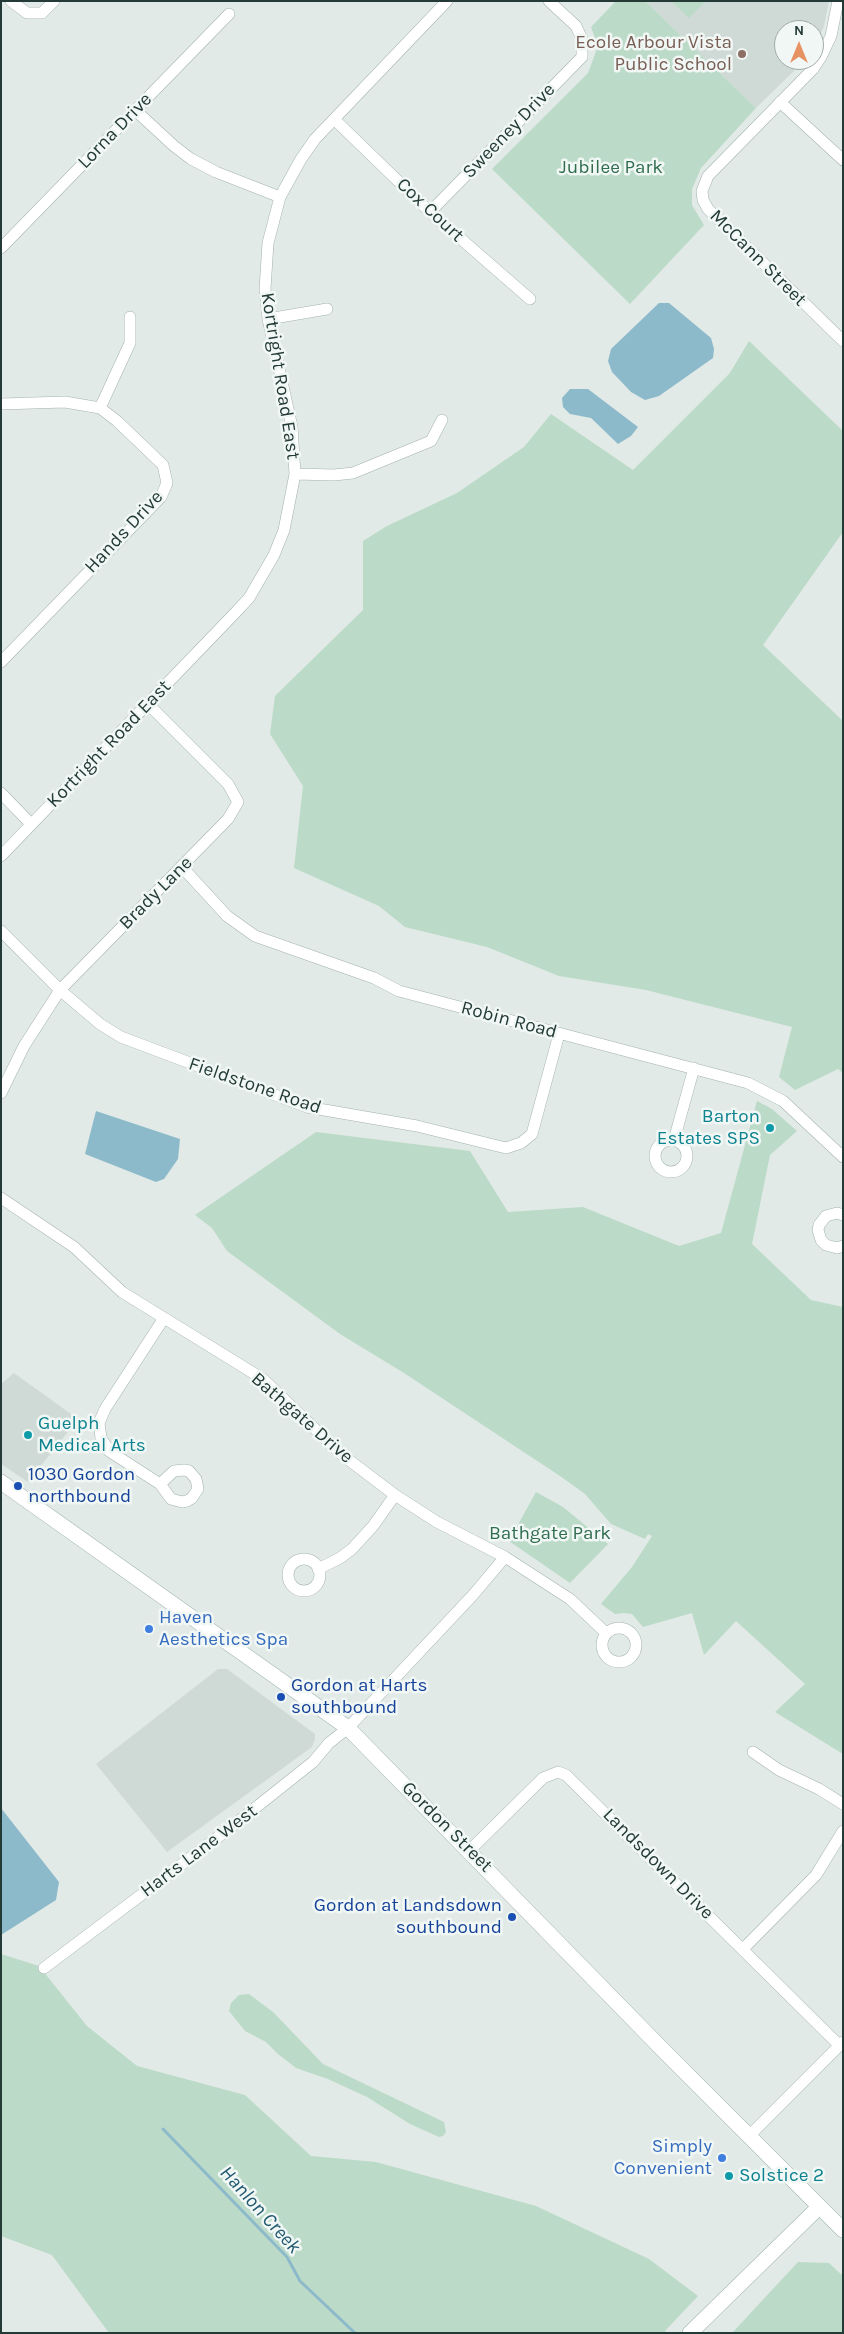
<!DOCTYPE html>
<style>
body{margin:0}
#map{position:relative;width:844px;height:2334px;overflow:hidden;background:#e1eae7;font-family:Karla,sans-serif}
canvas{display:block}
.frame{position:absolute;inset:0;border:2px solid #233a36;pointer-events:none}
.north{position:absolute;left:774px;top:20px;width:50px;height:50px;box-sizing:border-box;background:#f1f7f5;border:1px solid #9faba9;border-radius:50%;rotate:0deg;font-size:14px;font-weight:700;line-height:20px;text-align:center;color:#233a36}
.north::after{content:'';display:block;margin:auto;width:18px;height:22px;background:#e79263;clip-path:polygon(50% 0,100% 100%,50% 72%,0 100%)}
</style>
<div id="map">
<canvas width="844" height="2334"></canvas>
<div class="frame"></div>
<div class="north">N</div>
</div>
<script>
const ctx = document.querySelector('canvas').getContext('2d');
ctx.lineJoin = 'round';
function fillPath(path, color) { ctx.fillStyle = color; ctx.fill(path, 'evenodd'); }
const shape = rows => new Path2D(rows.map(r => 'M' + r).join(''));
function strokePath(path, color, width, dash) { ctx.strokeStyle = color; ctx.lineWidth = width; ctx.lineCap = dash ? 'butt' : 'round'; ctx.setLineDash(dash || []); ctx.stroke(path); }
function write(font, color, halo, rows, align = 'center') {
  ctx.font = font + ' Karla,sans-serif'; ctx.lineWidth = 5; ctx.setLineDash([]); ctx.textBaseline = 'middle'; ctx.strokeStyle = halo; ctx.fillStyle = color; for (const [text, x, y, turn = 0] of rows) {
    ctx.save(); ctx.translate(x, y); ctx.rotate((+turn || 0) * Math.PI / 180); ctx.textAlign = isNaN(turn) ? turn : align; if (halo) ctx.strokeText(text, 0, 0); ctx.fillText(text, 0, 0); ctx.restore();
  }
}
const built = shape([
 [645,1,829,1,824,26,814,48,814,30,784,30,784,60,805,60,756,108],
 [14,1373,78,1419,28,1482,1,1464,1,1384],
 [218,1669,227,1669,315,1734,315,1739,312,1747,167,1852,96,1764]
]);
const green = shape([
 [616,1,645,1,756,108,701,168,692,189,692,205,704,225,630,304,492,169,588,73,598,46,591,27],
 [671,1,706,1,689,18],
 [749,341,843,431,843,532,763,645,843,721,843,1073,838,1069,795,1090,779,1077,792,1027,646,990,559,976,487,947,405,927,379,906,294,868,303,786,270,734,275,696,363,610,363,541,387,526,457,493,524,447,551,414,633,470,730,373],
 [757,1101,772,1109,797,1131,770,1155,752,1244,811,1300,843,1307,843,1754,775,1712,805,1684,736,1621,704,1655,692,1613,643,1627,632,1614,624,1613,615,1614,601,1604,632,1567,652,1536,648,1534,645,1539,611,1524,585,1494,560,1476,404,1373,340,1334,227,1251,212,1228,195,1215,316,1132,470,1151,508,1212,583,1207,679,1246,721,1233],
 [536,1492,563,1507,608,1544,570,1583,509,1541],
 [1,1954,39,1966,87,2026,137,2066,245,2095,311,2156,376,2162,536,2206,649,2259,698,2296,665,2331,667,2333,109,2333,52,2255,1,2236],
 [249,1994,273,2012,323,2064,444,2122,446,2132,443,2136,439,2137,410,2124,367,2097,328,2079,296,2068,278,2054,266,2042,245,2031,229,2011,231,2003,239,1995],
 [798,2262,829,2263,843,2276,843,2333,732,2333]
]);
const water = shape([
 [659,303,669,303,711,338,714,349,713,358,659,396,645,400,631,392,612,372,608,361,611,349],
 [570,389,588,389,638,427,631,436,618,444,591,418,570,414,563,407,562,398],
 [96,1111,180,1139,178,1159,164,1179,156,1182,85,1154],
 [1,1808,59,1882,56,1900,1,1935]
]);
const stream = shape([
 [163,2129,287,2257,300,2281,355,2333]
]);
const street = shape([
 [11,1,27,13,42,13,54,1],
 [838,1,831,36,821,57,813,69,708,176,702,191,703,200,708,209,843,341],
 [780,102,843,160],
 [135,110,174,146,191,159,216,172,280,197],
 [334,119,430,212,530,299],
 [430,212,582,57,582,39,576,26,549,1],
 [1,248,229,14],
 [268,319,327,309],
 [1,404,65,402,100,408,117,421,163,465,167,483,161,497,1,662],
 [100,408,130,343,130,317],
 [295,474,334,475,353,473,431,441,442,420],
 [1,793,31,824],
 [1,856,235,613,249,598,274,555,284,530,295,474,292,427,268,319,265,289,268,243,280,197,301,159,315,139,447,1],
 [182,867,227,916,255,936,374,978,399,991,748,1083,783,1101,843,1157],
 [1,931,60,990,100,1024,121,1037,307,1107,417,1126,506,1148,521,1143,532,1134,559,1034],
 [1,1093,24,1046,60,990,228,819,238,802,228,784,148,704],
 '655 1156a16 16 0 1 1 32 0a16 16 0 1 1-32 0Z',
 [674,1140,694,1068],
 [1,1198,74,1247,122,1292,263,1379,341,1454,395,1495,437,1522,505,1557,570,1599,606,1633],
 [843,1215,837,1213,826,1216,819,1225,818,1230,821,1240,826,1245,837,1248,843,1246],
 [160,1484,174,1471,184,1470,189,1471,196,1479,198,1489,192,1498,187,1501,182,1502,171,1499,160,1484,109,1451,101,1438,99,1423,105,1409,164,1318],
 '288 1575a16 16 0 1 1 32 0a16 16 0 1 1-32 0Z',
 [318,1569,340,1558,352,1549,373,1526,395,1495],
 '602 1645a17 17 0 1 1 34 0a17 17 0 1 1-34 0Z',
 [753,1752,779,1770,819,1789,843,1804],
 [470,1850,543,1778,558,1772,566,1775,839,2045],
 [743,1949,816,1875,843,1831],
 [44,1968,230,1828,313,1762,329,1743,348,1728,473,1595,505,1557],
 [749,2136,843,2042]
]);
const secondary = shape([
 [1,1482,348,1728,664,2051,843,2230],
 [690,2333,819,2207]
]);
const markers = [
 [742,54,5,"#8d6e63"],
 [770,1128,5,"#0f9aa8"],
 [28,1435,5,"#0f9aa8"],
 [18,1486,5,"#1a4fb4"],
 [149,1629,5,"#3f7fe0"],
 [281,1697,5,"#1a4fb4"],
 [512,1917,5,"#1a4fb4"],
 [722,2158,5,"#3f7fe0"],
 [729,2176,5,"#0f9aa8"]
];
const educationNames = [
 ["Ecole Arbour Vista",732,43],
 ["Public School",732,65]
];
const streetNames = [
 ["Lorna Drive",115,131,-46],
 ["Sweeney Drive",509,131,-46],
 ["Cox Court",430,210,43],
 ["McCann Street",758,258,45],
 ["Kortright Road East",280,376,81],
 ["Hands Drive",124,532,-47],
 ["Kortright Road East",109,744,-46],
 ["Brady Lane",156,893,-45],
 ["Robin Road",509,1020,15],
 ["Fieldstone Road",255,1086,19],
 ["Bathgate Drive",302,1418,41],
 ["Gordon Street",447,1827,45],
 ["Harts Lane West",199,1851,-37],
 ["Landsdown Drive",658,1864,45]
];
const parkNames = [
 ["Jubilee Park",611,168],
 ["Bathgate Park",550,1534]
];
const cultureNames = [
 ["Barton",760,1117,"right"],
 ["Estates SPS",760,1139,"right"],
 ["Guelph",38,1424],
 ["Medical Arts",38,1446],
 ["Solstice 2",739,2176]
];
const transitNames = [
 ["1030 Gordon",28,1475],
 ["northbound",28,1497],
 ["Gordon at Harts",291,1686],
 ["southbound",291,1708],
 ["Gordon at Landsdown",502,1906,"right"],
 ["southbound",502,1928,"right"]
];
const shopNames = [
 ["Haven",159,1618],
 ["Aesthetics Spa",159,1640],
 ["Simply",712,2147,"right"],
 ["Convenient",712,2169,"right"]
];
const waterNames = [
 ["Hanlon Creek",260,2210,48]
];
fillPath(built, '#cfdad6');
fillPath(green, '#bbdac7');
fillPath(water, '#8dbacb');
strokePath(stream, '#8dbacb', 3);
strokePath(street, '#a4b2ae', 12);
strokePath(secondary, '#a1b5b0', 16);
strokePath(street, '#fff', 11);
strokePath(secondary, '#fff', 15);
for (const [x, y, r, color] of markers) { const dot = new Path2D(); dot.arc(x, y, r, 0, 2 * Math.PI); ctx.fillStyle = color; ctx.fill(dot); strokePath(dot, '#f1f7f5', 2); }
write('19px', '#785e54', '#f1f7f5', educationNames, 'right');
write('19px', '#233a36', '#f1f7f5', streetNames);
write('19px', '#306d4f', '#f1f7f5', parkNames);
write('19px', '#0d838f', '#f1f7f5', cultureNames, 'left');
write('19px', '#164399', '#f1f7f5', transitNames, 'left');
write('19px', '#366cbe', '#f1f7f5', shopNames, 'left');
write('italic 20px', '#225a70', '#f1f7f5', waterNames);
</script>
